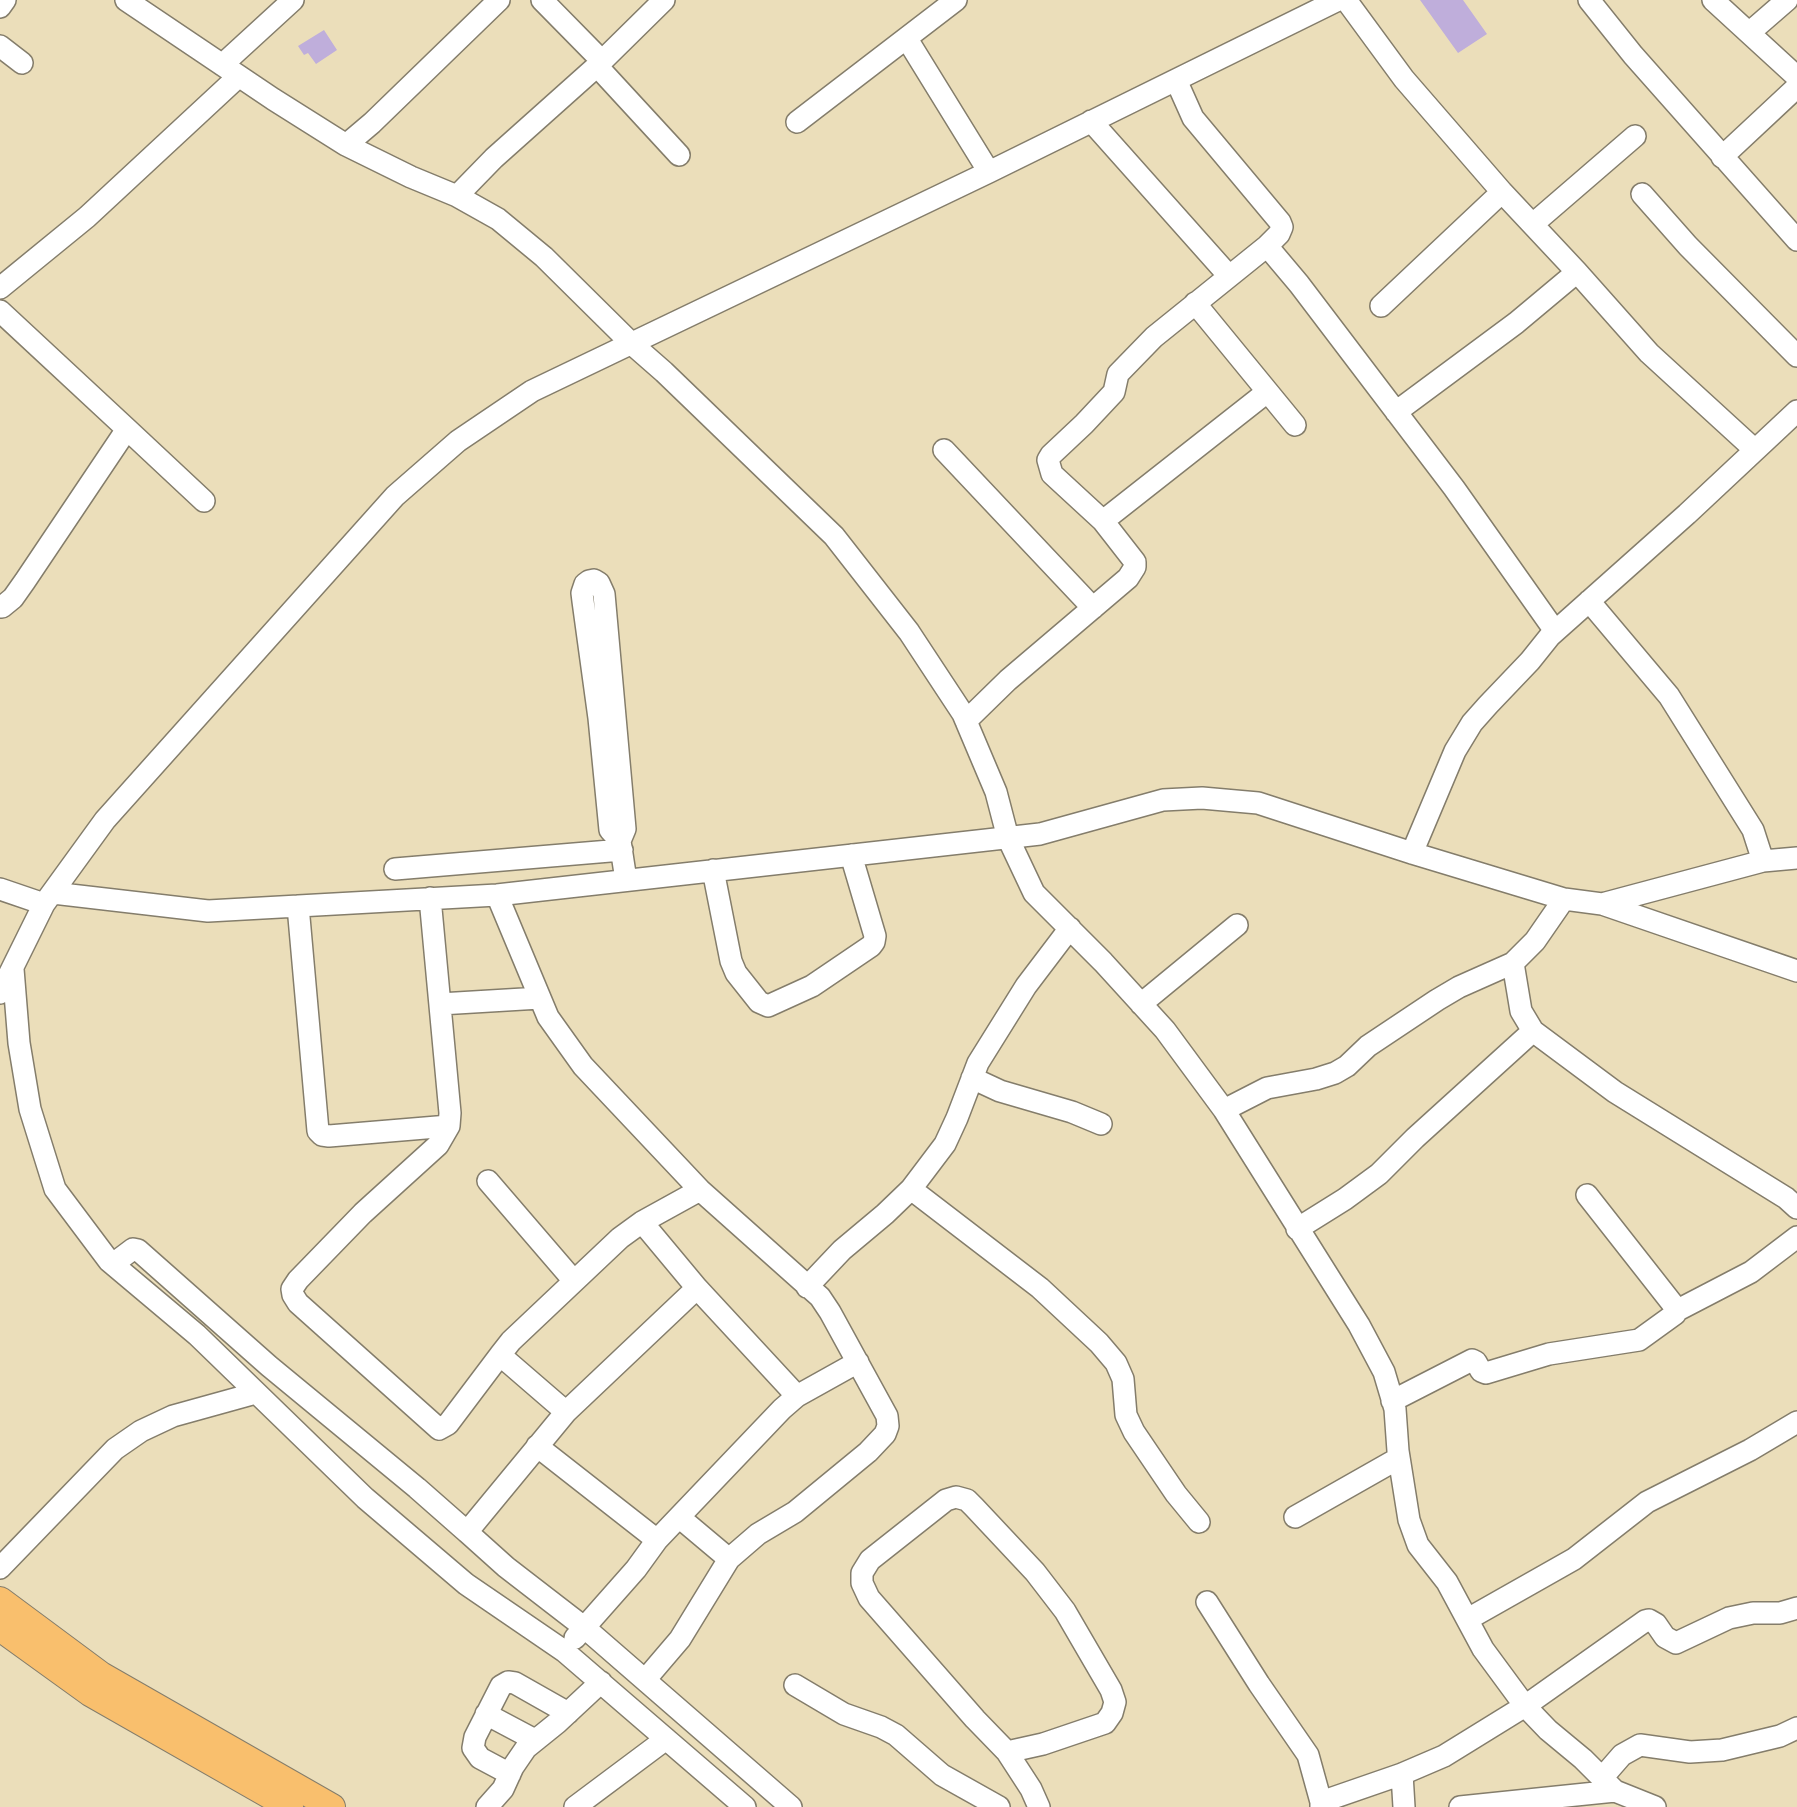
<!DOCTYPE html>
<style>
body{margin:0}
canvas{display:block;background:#ebdeba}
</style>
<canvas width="1797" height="1807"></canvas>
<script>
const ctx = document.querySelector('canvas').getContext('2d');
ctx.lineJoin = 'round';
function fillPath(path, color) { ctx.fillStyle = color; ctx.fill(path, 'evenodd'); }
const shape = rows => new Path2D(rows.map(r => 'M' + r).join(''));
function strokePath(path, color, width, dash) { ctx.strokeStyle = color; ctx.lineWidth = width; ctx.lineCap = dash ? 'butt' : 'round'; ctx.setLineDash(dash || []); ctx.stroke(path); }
const building = shape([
 [1420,0,1463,0,1487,34,1458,53],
 [324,30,337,50,316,64,308,53,304,55,298,46]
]);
const minor = shape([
 [126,0,273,99,346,145,411,177,457,196,498,219,544,257,632,344,664,372,834,536,909,632,963,714,996,792,1008,838,1034,893,1103,962,1165,1030,1224,1110,1359,1325,1384,1372,1395,1409,1398,1451,1409,1520,1418,1545,1447,1582,1483,1649,1525,1706,1548,1730,1583,1759,1615,1791],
 [542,0,602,61],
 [1346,0,1404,79,1502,192,1577,272,1649,353,1755,450],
 [1589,0,1633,55,1797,240],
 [1713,0,1797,77],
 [0,7,5,0],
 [1749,33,1787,0],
 [907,39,989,172],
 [0,46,22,63],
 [222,65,293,0],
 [597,66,679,155],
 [1091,121,1229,276],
 [797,122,956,0],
 [346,145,372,123,499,0],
 [1722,157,1797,87],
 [1642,194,1688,246,1797,356],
 [457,196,494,158,597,66,664,0],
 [1533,224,1635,136],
 [1267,246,1299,284,1454,488,1555,631],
 [0,288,87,217,239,76],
 [1195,303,1295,425],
 [1381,306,1502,192],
 [0,311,127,429,25,581,13,598,2,607,0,607],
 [1396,412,1516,323,1577,272],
 [127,429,204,501],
 [944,450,1093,608],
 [1103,521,1267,392],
 [1589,601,1669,696,1753,830,1763,861],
 [966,721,1008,680,1128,578,1135,567,1135,562,1103,521,1052,474,1048,460,1051,455,1084,424,1114,392,1118,374,1154,337,1267,246,1279,234,1282,227,1280,222,1193,118,1176,80],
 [620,841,610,830,599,718,583,601,582,593,585,584,589,581,594,580,599,583,604,594,625,829,620,841,626,880],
 [1412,853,1455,751,1472,723,1488,705,1530,661,1550,636,1687,514,1797,411],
 [395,869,622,850],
 [713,870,731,961,736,973,759,1002,768,1006,812,986,871,946,874,942,875,936,851,855],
 [0,889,44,904],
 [53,893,208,911,497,895,1040,834,1163,800,1202,798,1258,803,1412,853,1564,899,1602,904,1763,861,1797,858],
 [497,895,548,1017,583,1066,700,1190,820,1297,830,1312,887,1416,888,1426,885,1434,868,1452,795,1512,758,1534,729,1559,679,1517],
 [430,898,450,1113,449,1126,438,1145,363,1213,298,1280,292,1289,293,1295,298,1303,439,1429,448,1424,500,1355],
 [1602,904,1797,971],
 [298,906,318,1131,322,1135,329,1136,449,1126],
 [1513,963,1521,1011,1533,1031,1615,1092,1786,1198,1797,1208],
 [13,969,19,1043,30,1109,55,1189,109,1261,197,1335,365,1498,466,1584,564,1651,745,1807],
 [0,993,44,904,105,820,395,496,458,441,532,391,989,172,1338,0],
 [440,1004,540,998],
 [1141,1004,1237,925],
 [972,1078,1000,1091,1072,1112,1101,1124],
 [1224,1110,1267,1088,1316,1079,1335,1073,1347,1066,1368,1046,1437,1000,1459,987,1513,963,1535,941,1564,899],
 [488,1181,574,1281],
 [911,1189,1040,1288,1099,1343,1116,1363,1123,1379,1126,1415,1134,1432,1176,1494,1199,1522],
 [642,1222,697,1288],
 [1297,1229,1345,1199,1379,1174,1415,1138,1533,1031],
 [113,1264,133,1249,138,1250,269,1366,417,1488,467,1532],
 [807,1287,842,1250,885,1214,911,1189,945,1144,957,1118,978,1063,1026,986,1070,928],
 [1676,1311,1751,1272,1797,1237],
 [1392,1401,1472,1360,1476,1362,1481,1371,1486,1373,1549,1354,1639,1340,1675,1314,1675,1307,1587,1195],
 [566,1412,500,1355,511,1341,620,1238,642,1222,700,1190],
 [537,1446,657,1540],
 [1295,1517,1399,1458],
 [0,1568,115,1449,141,1431,173,1416,256,1393],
 [1207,1602,1259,1684,1308,1755,1321,1802],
 [1468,1619,1574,1559,1647,1502,1750,1450,1797,1422],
 [575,1638,636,1569,657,1540,782,1409,797,1396,858,1362],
 [645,1680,680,1639,729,1559],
 [795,1685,844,1714,881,1727,896,1735,942,1775,999,1807],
 [486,1714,535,1740],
 [1007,1752,1043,1744,1105,1723,1112,1713,1115,1702,1111,1690,1065,1611,1035,1572,974,1507,967,1500,956,1497,946,1500,870,1560,862,1573,862,1583,869,1598,975,1719,1007,1752,1031,1789,1039,1807],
 [510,1774,480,1758,473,1748,475,1737,501,1686,508,1682,515,1683,568,1713],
 [1402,1774,1404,1807],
 [1602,1778,1622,1755,1640,1745,1690,1752,1722,1750,1780,1736,1797,1728],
 [487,1807,503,1789,513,1767,526,1748,557,1723,601,1682],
 [575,1807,666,1739],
 [791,1807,585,1628,506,1567,467,1532,566,1412,697,1288,797,1396],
 [1321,1807,1321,1802,1402,1774,1444,1756,1525,1706,1645,1621,1649,1620,1656,1624,1665,1637,1676,1643,1729,1618,1753,1613,1780,1613,1797,1608],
 [1460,1807,1615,1791,1655,1807]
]);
const major = shape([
 [0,1600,101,1675,332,1807],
 [0,1628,90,1693,290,1807]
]);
fillPath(building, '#bfaedb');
strokePath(minor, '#847d6b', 24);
strokePath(major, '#847d6b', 28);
strokePath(minor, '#fff', 21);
strokePath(major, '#f9bf6d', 26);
</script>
